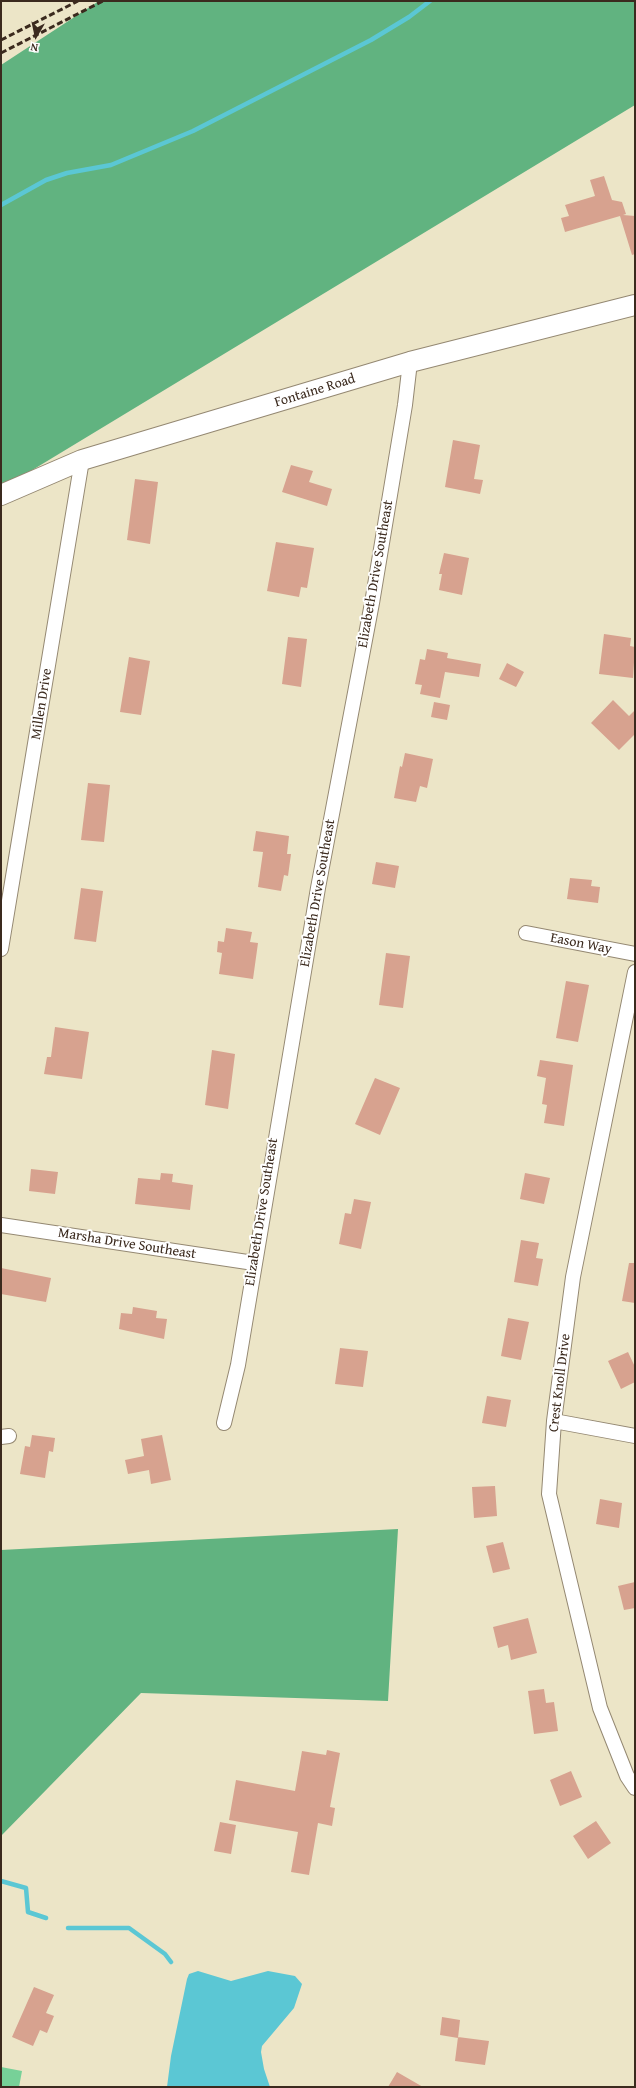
<!DOCTYPE html>
<style>
body{margin:0}
#map{position:relative;width:636px;height:2088px;overflow:hidden;background:#ece5c7;font-family:"Gentium Book Plus",serif}
canvas{display:block}
.frame{position:absolute;inset:0;border:2px solid #3b2a1e;pointer-events:none}
.north{position:absolute;left:16px;top:16px;width:40px;height:40px;-webkit-text-stroke:3px #fff;paint-order:stroke;rotate:189deg;font-size:11px;font-weight:700;line-height:16px;text-align:center;color:#3b2a1e}
.north::after{content:'';display:block;margin:auto;width:14px;height:18px;background:#3b2a1e;clip-path:polygon(50% 0,100% 100%,50% 72%,0 100%)}
</style>
<div id="map">
<canvas width="636" height="2088"></canvas>
<div class="frame"></div>
<div class="north">N</div>
</div>
<script>
const ctx = document.querySelector('canvas').getContext('2d');
ctx.lineJoin = 'round';
function fillPath(path, color) { ctx.fillStyle = color; ctx.fill(path, 'evenodd'); }
const shape = rows => new Path2D(rows.map(r => 'M' + r).join(''));
function strokePath(path, color, width, dash) { ctx.strokeStyle = color; ctx.lineWidth = width; ctx.lineCap = dash ? 'butt' : 'round'; ctx.setLineDash(dash || []); ctx.stroke(path); }
function write(font, color, halo, rows, align = 'center') {
  ctx.font = font + ' "Gentium Book Plus",serif'; ctx.lineWidth = 4; ctx.setLineDash([]); ctx.textBaseline = 'middle'; ctx.strokeStyle = halo; ctx.fillStyle = color; for (const [text, x, y, turn = 0] of rows) {
    ctx.save(); ctx.translate(x, y); ctx.rotate((+turn || 0) * Math.PI / 180); ctx.textAlign = isNaN(turn) ? turn : align; if (halo) ctx.strokeText(text, 0, 0); ctx.fillText(text, 0, 0); ctx.restore();
  }
}
const green = shape([
 [1,2067,22,2071,19,2087,1,2087]
]);
const forest = shape([
 [99,1,635,1,635,105,1,489,1,65],
 [398,1529,388,1701,141,1693,1,1836,1,1550]
]);
const water = shape([
 [198,1971,231,1981,268,1971,295,1976,302,1984,294,2008,262,2046,261,2052,264,2069,270,2087,167,2087,171,2056,187,1979,189,1974]
]);
const stream = shape([
 [1,205,46,180,67,173,111,165,193,131,371,40,409,17,430,1],
 [1,1881,26,1888,28,1912,46,1918],
 [68,1928,129,1928,165,1954,171,1962]
]);
const building = shape([
 [604,176,612,200,622,202,626,214,623,215,635,216,635,254,632,255,620,216,565,232,561,218,569,216,565,205,595,196,590,180],
 [453,440,480,445,474,479,483,480,480,494,445,487],
 [291,465,313,471,309,482,332,489,327,506,282,492],
 [135,479,158,482,150,544,127,540],
 [276,542,314,548,307,588,301,587,299,597,267,591],
 [444,553,469,558,462,595,439,590,442,574,439,574],
 [604,634,631,638,630,646,635,647,633,678,599,674],
 [288,637,307,639,301,687,282,684],
 [427,649,448,653,447,658,481,664,479,677,445,672,440,698,420,694,422,685,415,684,420,659,425,660],
 [129,657,150,661,141,715,120,712],
 [507,663,524,672,516,687,499,679],
 [613,700,629,716,635,710,635,734,619,750,591,723],
 [434,702,450,705,447,720,431,717],
 [405,753,433,759,427,788,420,786,416,802,394,798,400,766,402,767],
 [88,783,110,785,104,842,81,840],
 [256,831,289,836,287,854,291,854,288,876,284,875,281,891,258,887,263,852,253,851],
 [376,862,399,866,395,888,372,884],
 [570,878,592,880,591,886,600,887,598,903,567,899],
 [81,888,103,891,96,942,74,939],
 [226,928,252,932,250,942,258,943,253,979,219,974,222,953,217,952,218,941,224,942],
 [386,953,410,956,403,1008,379,1005],
 [566,981,589,985,578,1042,556,1038],
 [55,1027,89,1032,82,1079,44,1074,47,1057,51,1057],
 [212,1050,235,1054,228,1109,205,1105],
 [540,1060,573,1065,564,1126,544,1123,547,1105,542,1104,546,1078,537,1076],
 [375,1078,400,1088,380,1135,355,1124],
 [31,1169,58,1172,55,1194,29,1191],
 [161,1173,173,1174,172,1182,193,1185,190,1210,135,1204,138,1178,160,1180],
 [525,1173,550,1178,544,1204,520,1199],
 [354,1199,371,1202,361,1249,339,1244,345,1213,351,1214],
 [521,1240,539,1243,536,1258,543,1259,538,1286,514,1282],
 [629,1263,635,1263,635,1303,622,1301],
 [1,1268,51,1278,46,1302,1,1294],
 [133,1307,157,1311,156,1318,167,1319,164,1339,119,1329,121,1313,132,1314],
 [508,1318,529,1322,521,1360,501,1356],
 [340,1348,368,1351,363,1387,335,1384],
 [628,1352,635,1367,635,1382,621,1389,608,1361],
 [487,1396,511,1400,506,1427,482,1423],
 [32,1435,55,1438,53,1452,49,1451,45,1478,20,1474,25,1446,30,1447],
 [162,1435,171,1480,151,1484,149,1470,128,1474,125,1460,144,1456,141,1439],
 [495,1486,497,1516,474,1518,472,1487],
 [600,1499,622,1503,619,1528,596,1524],
 [503,1542,510,1569,493,1573,486,1546],
 [635,1582,635,1608,624,1610,618,1586],
 [528,1618,537,1653,511,1660,508,1645,498,1648,493,1627],
 [544,1689,546,1703,554,1702,558,1731,534,1734,528,1691],
 [327,1750,340,1753,330,1807,335,1808,332,1826,318,1823,309,1875,291,1872,298,1832,229,1820,236,1780,295,1791,302,1751,326,1755],
 [571,1771,582,1797,560,1806,550,1780],
 [596,1821,611,1843,588,1859,573,1836],
 [220,1822,236,1825,231,1854,214,1851],
 [34,1987,54,1995,46,2013,54,2016,47,2033,40,2030,33,2046,12,2037],
 [442,2017,460,2020,458,2038,440,2035],
 [458,2037,489,2041,485,2065,455,2061],
 [397,2072,423,2087,388,2087]
]);
const minor = shape([
 [526,933,635,954],
 [1,949,82,460],
 [635,972,573,1277,554,1421,549,1494,600,1708,627,1776,635,1788],
 [1,1225,254,1263],
 [554,1421,635,1436],
 [224,1423,238,1365,318,888,372,603,405,405,410,362],
 [1,1437,9,1436]
]);
const secondary = shape([
 [1,495,82,460,410,362,635,305]
]);
const rail = shape([
 [1,40,78,1],
 [1,53,103,1]
]);
const streetNames = [
 ["Fontaine Road",315,391,-17],
 ["Elizabeth Drive Southeast",376,574,-80],
 ["Millen Drive",42,704,-81],
 ["Elizabeth Drive Southeast",318,893,-80],
 ["Eason Way",581,944,11],
 ["Elizabeth Drive Southeast",262,1212,-81],
 ["Marsha Drive Southeast",127,1244,9],
 ["Crest Knoll Drive",560,1383,-83]
];
fillPath(green, '#77d198');
fillPath(forest, '#61b380');
fillPath(water, '#5bc7d4');
strokePath(stream, '#5bc7d4', 4.5);
fillPath(building, '#d7a28f');
strokePath(minor, '#948872', 16);
strokePath(secondary, '#948872', 22);
strokePath(minor, '#fff', 14);
strokePath(secondary, '#fff', 20);
strokePath(rail, '#3b2a1e', 3, [6, 3]);
write('14px', '#3b2a1e', '#fff', streetNames);
</script>
